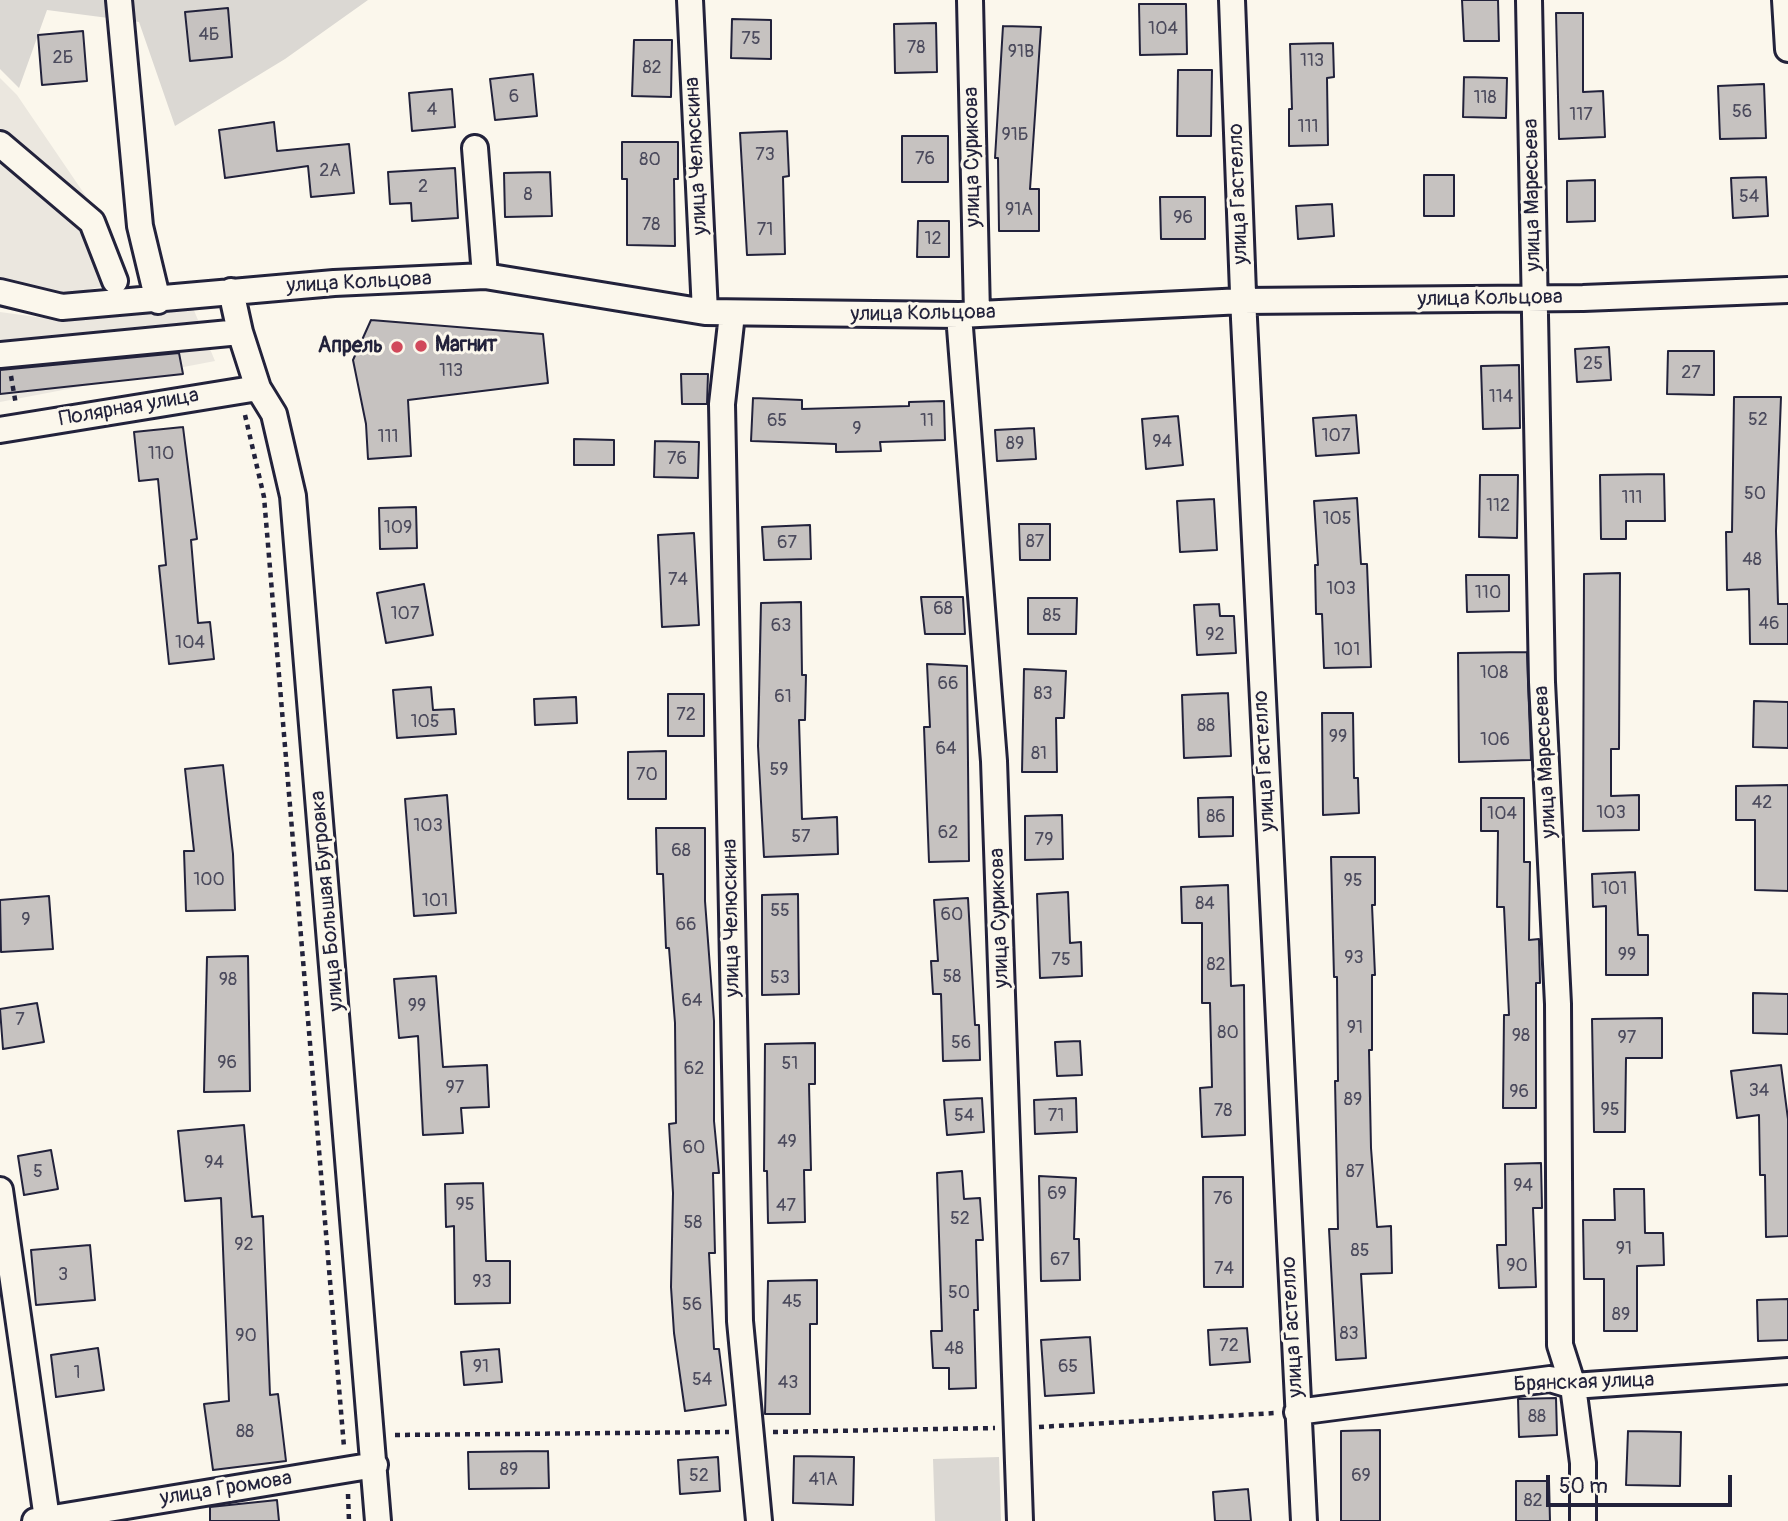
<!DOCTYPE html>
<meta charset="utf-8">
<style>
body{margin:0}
#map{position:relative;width:1788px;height:1521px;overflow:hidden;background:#fbf7ec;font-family:Pangolin,sans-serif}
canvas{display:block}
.scale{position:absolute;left:1546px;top:1475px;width:186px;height:32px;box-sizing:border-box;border:4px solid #22223b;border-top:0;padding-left:9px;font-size:21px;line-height:24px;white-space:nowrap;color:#22223b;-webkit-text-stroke:5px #fbf7ec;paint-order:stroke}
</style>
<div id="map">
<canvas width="1788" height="1521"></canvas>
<div class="scale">50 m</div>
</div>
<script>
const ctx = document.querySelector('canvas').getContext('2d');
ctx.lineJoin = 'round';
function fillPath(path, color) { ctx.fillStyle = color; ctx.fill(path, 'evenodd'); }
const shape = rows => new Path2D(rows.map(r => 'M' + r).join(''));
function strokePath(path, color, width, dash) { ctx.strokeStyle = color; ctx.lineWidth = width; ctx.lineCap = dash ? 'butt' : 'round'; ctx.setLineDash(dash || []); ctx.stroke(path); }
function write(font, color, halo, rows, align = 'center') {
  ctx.font = font + ' Pangolin,sans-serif'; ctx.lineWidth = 6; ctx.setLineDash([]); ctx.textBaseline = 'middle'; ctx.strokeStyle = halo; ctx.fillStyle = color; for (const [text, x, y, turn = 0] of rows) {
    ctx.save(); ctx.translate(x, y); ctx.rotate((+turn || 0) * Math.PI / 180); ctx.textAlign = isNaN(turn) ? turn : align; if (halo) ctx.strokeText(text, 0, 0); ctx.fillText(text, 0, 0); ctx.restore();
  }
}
const built = shape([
 [0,78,17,95,115,239,108,285,67,295,0,282],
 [193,308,215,361,0,402,0,312,58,320]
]);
const green = shape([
 [0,0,368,0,285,59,175,126,139,22,47,10,19,88,0,69],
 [999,1457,1001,1521,935,1521,933,1459]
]);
const building = shape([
 [1462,0,1498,0,1499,41,1464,41,1462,0],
 [1139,4,1186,4,1187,54,1140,55,1139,4],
 [228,8,232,57,190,61,185,12,228,8],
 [1556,13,1583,13,1583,92,1603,91,1605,137,1559,139,1556,13],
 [732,19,771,20,771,59,731,58,732,19],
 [936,23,937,72,895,73,894,24,936,23],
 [1003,26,1041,27,1030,189,1039,189,1039,231,999,231,998,158,995,158,1003,26],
 [83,31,87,81,42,85,38,35,83,31],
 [634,40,672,40,671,97,632,96,634,40],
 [1333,43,1334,77,1327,78,1328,145,1289,146,1289,109,1292,109,1290,44,1333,43],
 [1178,70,1212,70,1211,136,1177,136,1178,70],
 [533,74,537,116,495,120,490,79,533,74],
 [1464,77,1507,78,1506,118,1463,117,1464,77],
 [1764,84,1766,138,1720,139,1718,86,1764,84],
 [452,89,455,127,412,131,409,93,452,89],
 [274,122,277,151,349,144,354,193,311,197,308,166,225,178,219,130,274,122],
 [787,131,789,176,783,177,785,254,747,255,740,133,787,131],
 [902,136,948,136,948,182,902,182,902,136],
 [622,142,678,142,678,179,674,179,675,246,627,245,627,179,622,179,622,142],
 [455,168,458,218,412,221,411,203,390,204,388,172,455,168],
 [550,172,552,216,505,217,504,173,550,172],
 [1424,175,1454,175,1454,216,1424,216,1424,175],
 [1766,177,1768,216,1733,218,1731,178,1766,177],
 [1595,180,1595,221,1567,222,1567,181,1595,180],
 [1160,197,1205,197,1205,239,1161,239,1160,197],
 [1332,204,1334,236,1298,239,1296,206,1332,204],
 [918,221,949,221,949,257,917,257,918,221],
 [371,320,543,334,548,383,408,400,411,456,368,459,366,424,353,360,371,320],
 [1609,347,1611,380,1577,382,1575,349,1609,347],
 [1668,351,1714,351,1714,395,1667,394,1668,351],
 [179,353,183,374,0,394,0,370,179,353],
 [1519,365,1520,428,1483,429,1481,366,1519,365],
 [681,374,708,374,707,404,682,404,681,374],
 [1734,397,1781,397,1776,531,1778,604,1788,604,1788,644,1750,644,1749,589,1727,590,1726,532,1732,532,1734,397],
 [753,398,802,400,802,409,909,406,909,402,944,401,945,440,880,442,881,451,836,452,836,444,751,441,753,398],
 [1356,415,1359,453,1316,456,1313,418,1356,415],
 [1178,416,1183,465,1146,469,1142,419,1178,416],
 [183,427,197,539,191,540,198,623,210,622,214,659,169,664,159,566,166,565,158,479,139,481,134,432,183,427],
 [1034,428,1036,459,997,461,995,430,1034,428],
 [574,439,614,440,614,465,574,465,574,439],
 [655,441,699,442,698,478,654,477,655,441],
 [1664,474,1665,521,1626,521,1626,539,1601,539,1600,475,1664,474],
 [1480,475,1518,475,1517,538,1479,537,1480,475],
 [1357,498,1361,564,1367,564,1371,667,1324,668,1322,614,1316,614,1315,565,1318,565,1314,501,1357,498],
 [1214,499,1217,550,1180,552,1177,501,1214,499],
 [416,507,417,548,380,549,379,508,416,507],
 [1019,524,1050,524,1050,560,1020,560,1019,524],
 [810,525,811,559,764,560,762,527,810,525],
 [694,533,699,625,662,627,658,535,694,533],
 [1620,573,1619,749,1611,749,1611,796,1639,795,1639,830,1583,831,1584,574,1620,573],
 [1466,575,1509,575,1509,611,1467,612,1466,575],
 [424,584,433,635,386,643,377,593,424,584],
 [921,597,963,597,965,634,925,634,921,597],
 [1028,598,1077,598,1076,634,1028,634,1028,598],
 [801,602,802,675,806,675,805,720,799,720,802,819,837,817,838,854,764,857,758,746,761,603,801,602],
 [1219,604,1220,616,1234,616,1236,653,1197,655,1194,605,1219,604],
 [1527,652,1531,760,1459,762,1458,653,1527,652],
 [927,664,967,666,969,861,929,862,924,727,930,727,927,664],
 [1024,669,1066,671,1064,718,1056,718,1057,772,1022,772,1024,669],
 [431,687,433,710,454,709,456,734,397,738,393,690,431,687],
 [1228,693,1231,756,1184,758,1182,695,1228,693],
 [668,694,704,694,704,736,668,736,668,694],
 [576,697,577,723,535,725,534,699,576,697],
 [1754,701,1788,702,1788,748,1753,747,1754,701],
 [1322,713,1353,713,1354,778,1358,778,1359,813,1323,815,1322,713],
 [666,751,666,799,628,799,628,752,666,751],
 [223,765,233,854,235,910,186,911,184,851,194,851,185,769,223,765],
 [1788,785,1788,891,1755,890,1755,820,1736,820,1736,786,1788,785],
 [447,795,456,913,414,916,405,799,447,795],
 [1233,797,1233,836,1199,837,1198,798,1233,797],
 [1481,798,1524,798,1524,862,1530,862,1529,940,1539,939,1540,983,1536,983,1536,1108,1503,1108,1504,1015,1509,1015,1504,907,1497,907,1498,831,1481,831,1481,798],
 [1062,815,1063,859,1025,860,1025,816,1062,815],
 [656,828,705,828,705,901,714,1021,714,1121,719,1173,713,1173,715,1253,709,1253,714,1349,719,1349,726,1405,685,1411,674,1333,671,1287,673,1193,669,1124,676,1123,675,1023,669,948,666,948,663,874,657,874,656,828],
 [1331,857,1375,857,1375,905,1372,905,1375,975,1372,975,1372,1050,1369,1050,1371,1148,1377,1227,1391,1226,1392,1273,1361,1274,1366,1358,1336,1360,1329,1229,1338,1229,1335,1081,1338,1081,1337,977,1334,977,1331,857],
 [1635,872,1638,935,1648,935,1648,975,1606,975,1606,906,1593,907,1592,874,1635,872],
 [1228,885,1231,986,1244,985,1245,1135,1202,1137,1200,1088,1212,1087,1210,1003,1202,1003,1202,923,1182,923,1181,887,1228,885],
 [1068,892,1070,943,1081,942,1082,976,1040,978,1037,894,1068,892],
 [798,894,799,994,762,995,762,895,798,894],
 [49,896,53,949,1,952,0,900,49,896],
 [968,898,975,1025,979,1025,980,1060,943,1061,941,994,933,994,931,961,938,961,934,900,968,898],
 [248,956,250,1091,204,1092,207,957,248,956],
 [436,976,443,1067,487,1065,489,1107,461,1108,463,1133,423,1135,418,1036,399,1038,394,979,436,976],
 [1753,993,1788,994,1788,1034,1753,1033,1753,993],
 [37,1003,44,1042,3,1049,0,1009,37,1003],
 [1662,1018,1662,1058,1626,1058,1625,1132,1594,1132,1592,1019,1662,1018],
 [1080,1041,1082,1075,1057,1076,1055,1042,1080,1041],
 [815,1043,815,1084,809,1084,811,1170,804,1170,805,1222,768,1223,767,1171,764,1171,765,1044,815,1043],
 [1781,1065,1788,1119,1788,1236,1766,1237,1765,1175,1760,1175,1759,1115,1737,1118,1731,1071,1781,1065],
 [982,1098,984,1132,947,1135,944,1100,982,1098],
 [1076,1098,1077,1132,1035,1134,1034,1100,1076,1098],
 [244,1125,252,1217,263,1216,270,1395,278,1394,286,1461,213,1470,204,1404,229,1401,221,1198,185,1201,178,1131,244,1125],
 [51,1150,58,1189,24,1195,18,1156,51,1150],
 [1541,1163,1542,1208,1533,1208,1536,1287,1499,1288,1497,1245,1506,1245,1505,1164,1541,1163],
 [962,1171,964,1199,980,1198,983,1240,976,1240,978,1310,974,1310,976,1388,949,1389,949,1368,933,1368,931,1331,942,1331,937,1173,962,1171],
 [1039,1176,1076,1178,1074,1239,1079,1239,1080,1280,1041,1281,1039,1176],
 [1203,1177,1243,1177,1243,1287,1204,1287,1203,1177],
 [483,1183,486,1261,510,1261,510,1303,455,1304,454,1226,446,1227,445,1184,483,1183],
 [1614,1189,1644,1189,1645,1233,1663,1233,1664,1265,1637,1266,1637,1331,1604,1331,1604,1279,1584,1279,1583,1220,1615,1220,1614,1189],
 [90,1245,95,1300,36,1305,31,1250,90,1245],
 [817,1280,817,1324,810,1324,810,1414,765,1414,768,1281,817,1280],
 [1788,1299,1788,1340,1758,1341,1757,1300,1788,1299],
 [1247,1328,1250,1362,1210,1365,1208,1330,1247,1328],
 [1090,1337,1094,1393,1045,1396,1041,1340,1090,1337],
 [98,1348,104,1390,56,1397,51,1355,98,1348],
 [499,1349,502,1382,464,1385,461,1352,499,1349],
 [1556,1398,1557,1435,1519,1437,1518,1399,1556,1398],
 [1380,1430,1380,1521,1341,1521,1341,1431,1380,1430],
 [1628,1431,1681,1432,1680,1486,1626,1485,1628,1431],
 [548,1451,549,1488,469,1489,468,1452,548,1451],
 [794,1456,854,1457,853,1505,793,1503,794,1456],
 [718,1457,720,1491,680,1494,678,1460,718,1457],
 [1516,1481,1549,1481,1550,1521,1516,1521,1516,1481],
 [1248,1489,1251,1521,1215,1521,1213,1492,1248,1489],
 [277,1500,279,1521,210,1521,210,1507,277,1500]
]);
const path = shape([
 [11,376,16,405],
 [245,415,264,497,344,1447],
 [1039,1427,1275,1413],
 [773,1432,995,1428],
 [395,1435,729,1432],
 [348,1494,349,1521]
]);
const minor = shape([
 [119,0,140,226,158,301],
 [690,0,705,312],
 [970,0,977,314],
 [1232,0,1244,319,1304,1521],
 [1529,0,1542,682,1558,1004,1560,1345,1573,1386,1583,1463,1583,1521],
 [1785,0,1788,49],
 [0,144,92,222,115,281],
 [475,148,485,276],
 [231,291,240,332,258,388,274,414,293,496,378,1521],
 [0,292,62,307,334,283,485,276,705,312,959,315,1243,301,1583,298,1788,290],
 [732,314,722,404,740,1321,759,1521],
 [959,315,994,761,1020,1521],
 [0,355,240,332],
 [0,430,258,388],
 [0,1190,47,1519],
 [1297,1412,1550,1379,1573,1386,1788,1371],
 [35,1521,375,1465]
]);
const markers = [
 [421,346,7,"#d1495b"],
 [397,347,7,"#d1495b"]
];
const numberNames = [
 ["104",1163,29],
 ["4Б",209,35],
 ["75",751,39],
 ["78",916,48],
 ["91В",1021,52],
 ["2Б",63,58],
 ["113",1312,61],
 ["82",652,68],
 ["6",514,97],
 ["118",1485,98],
 ["4",432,110],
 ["56",1742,112],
 ["117",1581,115],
 ["111",1308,127],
 ["91Б",1015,135],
 ["73",765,155],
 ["76",925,159],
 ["80",650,160],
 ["2А",330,171],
 ["2",423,187],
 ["8",528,195],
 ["54",1749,197],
 ["91А",1019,210],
 ["96",1183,218],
 ["78",651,225],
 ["71",765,230],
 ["12",933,239],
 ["25",1593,364],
 ["113",451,371],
 ["27",1691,373],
 ["114",1501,397],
 ["52",1758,420],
 ["65",777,421],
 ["11",927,421],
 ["9",857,429],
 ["107",1336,436],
 ["111",388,437],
 ["94",1162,442],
 ["89",1015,444],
 ["110",161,454],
 ["76",677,459],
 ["50",1755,494],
 ["111",1632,498],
 ["112",1498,506],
 ["105",1337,519],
 ["109",398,528],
 ["87",1035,542],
 ["67",787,543],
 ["48",1752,560],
 ["74",678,580],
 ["103",1341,589],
 ["110",1488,593],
 ["68",943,609],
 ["107",405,614],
 ["85",1052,616],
 ["46",1769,624],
 ["63",781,626],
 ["92",1215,635],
 ["104",190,643],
 ["101",1347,650],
 ["108",1494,673],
 ["66",948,684],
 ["83",1043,694],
 ["61",783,697],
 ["72",686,715],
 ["105",425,722],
 ["88",1206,726],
 ["99",1338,737],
 ["106",1495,740],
 ["64",946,749],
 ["81",1039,754],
 ["59",779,770],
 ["70",647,775],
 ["42",1762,803],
 ["103",1611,813],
 ["104",1502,814],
 ["86",1216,817],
 ["103",428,826],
 ["62",948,833],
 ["57",801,837],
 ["79",1044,840],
 ["68",681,851],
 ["100",209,880],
 ["95",1353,881],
 ["101",1614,889],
 ["101",435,901],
 ["84",1205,904],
 ["55",780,911],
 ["60",952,915],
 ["9",26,920],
 ["66",686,925],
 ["99",1627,955],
 ["93",1354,958],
 ["75",1061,960],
 ["82",1216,965],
 ["58",952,977],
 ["53",780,978],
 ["98",228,980],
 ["64",692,1001],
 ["99",417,1006],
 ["7",20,1020],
 ["91",1355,1028],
 ["80",1228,1033],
 ["98",1521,1036],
 ["97",1627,1038],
 ["56",961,1043],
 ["96",227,1063],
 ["51",790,1064],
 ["62",694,1069],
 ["97",455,1088],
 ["34",1759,1091],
 ["96",1519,1092],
 ["89",1353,1100],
 ["95",1610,1110],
 ["78",1223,1111],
 ["54",964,1116],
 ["71",1056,1116],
 ["49",787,1142],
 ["60",694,1148],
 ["94",214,1163],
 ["5",38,1172],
 ["87",1355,1172],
 ["94",1523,1186],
 ["69",1057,1194],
 ["76",1223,1199],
 ["95",465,1205],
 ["47",786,1206],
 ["52",960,1219],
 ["58",693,1223],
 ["92",244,1245],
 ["91",1624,1249],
 ["85",1360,1251],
 ["67",1060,1260],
 ["90",1517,1266],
 ["74",1224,1269],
 ["3",63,1275],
 ["93",482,1282],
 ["50",959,1293],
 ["45",792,1302],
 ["56",692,1305],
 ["89",1621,1315],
 ["83",1349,1334],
 ["90",246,1336],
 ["72",1229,1346],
 ["48",954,1349],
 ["91",481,1367],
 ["65",1068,1367],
 ["1",77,1373],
 ["54",702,1380],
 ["43",788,1383],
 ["88",1537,1417],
 ["88",245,1432],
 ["89",509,1470],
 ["52",699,1476],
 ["69",1361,1476],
 ["41А",823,1480],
 ["82",1533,1501]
];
const streetNames = [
 ["улица Челюскина",697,156,-93],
 ["улица Сурикова",973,157,-91],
 ["улица Гастелло",1239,194,-92],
 ["улица Маресьева",1533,195,-91],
 ["улица Кольцова",359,283,-3],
 ["улица Кольцова",1490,299,-1],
 ["улица Кольцова",923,314,-1],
 ["Полярная улица",129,408,-10],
 ["улица Гастелло",1265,761,-93],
 ["улица Маресьева",1546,762,-93],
 ["улица Большая Бугровка",328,901,-95],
 ["улица Челюскина",732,918,-91],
 ["улица Сурикова",1000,918,-92],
 ["улица Гастелло",1293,1327,-93],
 ["Брянская улица",1584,1383,-2],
 ["улица Громова",226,1489,-9]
];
const poiNames = [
 ["Магнит",435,346],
 ["Апрель",383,347,"right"]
];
fillPath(built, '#ebe7df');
fillPath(green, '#dbd8d3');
fillPath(building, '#c6c2c0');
strokePath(building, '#22223b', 2);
strokePath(minor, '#22223b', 30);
strokePath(path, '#22223b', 4.5, [5, 5]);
strokePath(minor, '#fbf7ec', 24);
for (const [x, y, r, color] of markers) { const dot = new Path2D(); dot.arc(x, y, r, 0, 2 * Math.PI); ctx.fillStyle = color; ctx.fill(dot); strokePath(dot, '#fbf7ec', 2.5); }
write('18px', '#4b4a5c', null, numberNames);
write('21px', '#22223b', '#fbf7ec', streetNames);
write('bold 21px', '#22223b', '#fbf7ec', poiNames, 'left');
</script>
